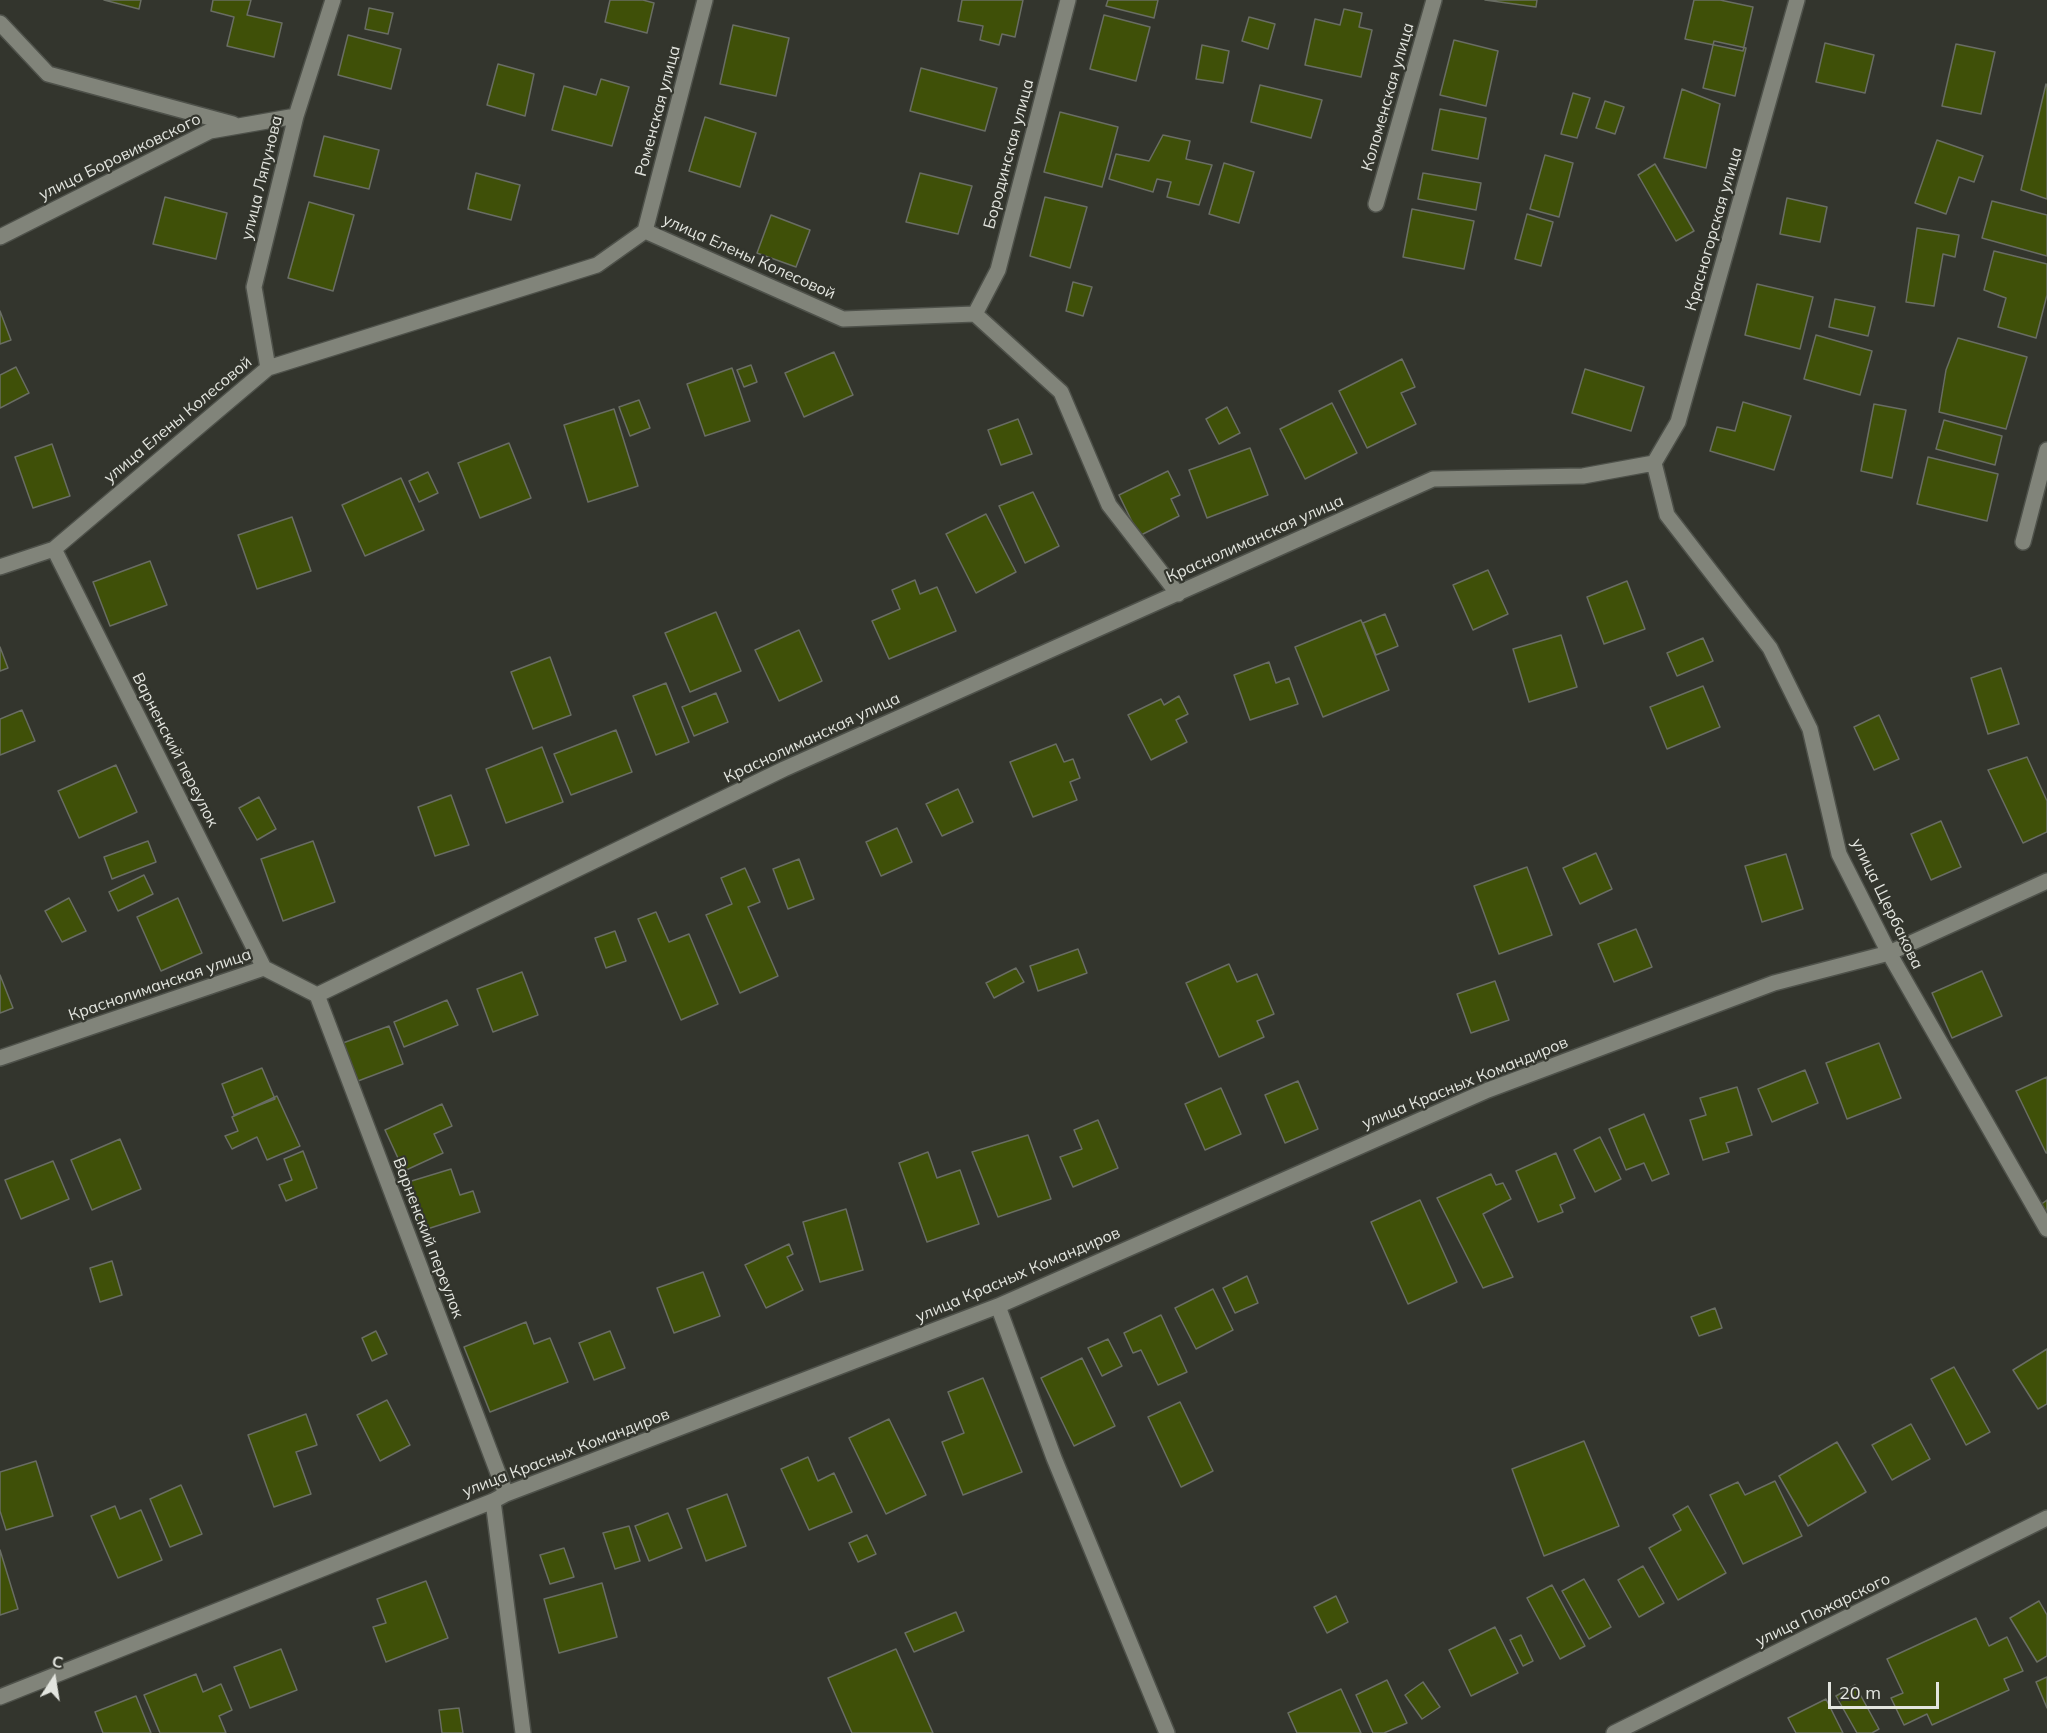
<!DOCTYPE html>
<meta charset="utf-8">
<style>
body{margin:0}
#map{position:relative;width:2047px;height:1733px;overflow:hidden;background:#33352d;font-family:Mulish,sans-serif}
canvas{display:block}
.north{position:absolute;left:24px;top:1649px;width:60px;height:60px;-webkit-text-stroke:4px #33352d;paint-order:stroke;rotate:12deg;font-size:16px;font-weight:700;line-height:24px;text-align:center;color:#e3e5df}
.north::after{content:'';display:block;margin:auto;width:21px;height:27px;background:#e3e5df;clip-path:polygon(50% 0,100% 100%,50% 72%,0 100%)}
.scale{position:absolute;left:1828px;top:1682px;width:111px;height:27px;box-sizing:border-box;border:3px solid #e3e5df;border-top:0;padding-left:8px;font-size:18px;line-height:21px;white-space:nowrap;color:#e3e5df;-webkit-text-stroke:4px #33352d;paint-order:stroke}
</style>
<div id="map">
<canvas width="2047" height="1733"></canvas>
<div class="north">С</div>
<div class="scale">20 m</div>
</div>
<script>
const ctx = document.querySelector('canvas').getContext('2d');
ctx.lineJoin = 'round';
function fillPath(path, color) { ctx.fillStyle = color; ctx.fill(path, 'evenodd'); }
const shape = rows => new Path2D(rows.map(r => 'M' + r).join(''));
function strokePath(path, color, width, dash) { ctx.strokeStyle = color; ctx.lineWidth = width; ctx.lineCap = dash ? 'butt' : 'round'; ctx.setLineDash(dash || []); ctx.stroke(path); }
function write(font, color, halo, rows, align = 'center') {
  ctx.font = font + ' Mulish,sans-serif'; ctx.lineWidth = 4.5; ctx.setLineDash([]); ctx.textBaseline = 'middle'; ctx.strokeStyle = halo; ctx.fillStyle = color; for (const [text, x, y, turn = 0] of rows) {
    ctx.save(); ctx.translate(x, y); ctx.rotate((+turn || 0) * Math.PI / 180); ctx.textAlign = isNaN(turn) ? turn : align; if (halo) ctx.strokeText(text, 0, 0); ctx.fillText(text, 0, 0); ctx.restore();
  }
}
const building = shape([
 [104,0,141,0,139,9,104,0],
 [213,0,251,0,247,15,282,23,274,57,227,46,234,17,211,11,213,0],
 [610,0,643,0,654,3,647,33,605,22,610,0],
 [962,0,1023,0,1015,37,1002,34,999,45,980,40,983,26,958,21,962,0],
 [1108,0,1158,0,1154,18,1106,6,1108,0],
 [1485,0,1537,0,1536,7,1485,0],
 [1694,0,1720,0,1753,7,1743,51,1685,39,1694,0],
 [369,8,393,13,388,34,365,29,369,8],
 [1344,9,1362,13,1359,27,1372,30,1361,77,1305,65,1315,19,1340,25,1344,9],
 [1104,15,1150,27,1136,81,1090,69,1104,15],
 [1249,17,1275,24,1268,49,1242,41,1249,17],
 [733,25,789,38,776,96,720,84,733,25],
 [348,35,401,49,391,89,338,75,348,35],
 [1454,40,1498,51,1486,106,1440,95,1454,40],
 [1714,41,1746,48,1735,96,1703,88,1714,41],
 [1825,43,1874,55,1865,93,1816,82,1825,43],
 [1956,44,1995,52,1981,114,1942,106,1956,44],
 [1202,45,1229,51,1223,83,1196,79,1202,45],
 [498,64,534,74,525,116,487,105,498,64],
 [921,68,997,88,985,131,910,111,921,68],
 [601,79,629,87,612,146,552,130,564,86,596,95,601,79],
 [2046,84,2047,85,2047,199,2021,190,2046,84],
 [1260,85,1322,100,1311,138,1251,122,1260,85],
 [1682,89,1720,104,1706,168,1664,158,1682,89],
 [1573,93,1590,98,1577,138,1561,134,1573,93],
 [1605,101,1624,107,1615,134,1596,128,1605,101],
 [1440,109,1486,118,1478,159,1432,150,1440,109],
 [1060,112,1118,127,1102,187,1044,172,1060,112],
 [705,117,756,133,740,187,689,171,705,117],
 [1163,135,1190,141,1186,159,1212,165,1199,205,1167,197,1171,182,1157,179,1153,192,1109,179,1116,154,1149,161,1163,135],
 [324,136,379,150,369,189,314,176,324,136],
 [1937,140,1983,156,1974,182,1959,177,1946,214,1915,203,1937,140],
 [1545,155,1573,163,1559,217,1530,209,1545,155],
 [1224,163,1254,172,1239,223,1209,214,1224,163],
 [1655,164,1694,231,1676,241,1638,175,1655,164],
 [476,173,520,185,511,220,468,209,476,173],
 [920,173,972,186,958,234,906,222,920,173],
 [1423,173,1481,183,1476,210,1418,199,1423,173],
 [165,197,227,213,216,259,153,244,165,197],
 [1045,197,1087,207,1070,268,1030,256,1045,197],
 [1787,198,1827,207,1820,242,1780,234,1787,198],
 [1992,201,2047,215,2047,256,1982,238,1992,201],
 [309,202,354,215,333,291,288,278,309,202],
 [1412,209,1474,221,1464,269,1403,257,1412,209],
 [1527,214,1553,222,1541,266,1515,259,1527,214],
 [771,215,810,230,796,267,757,253,771,215],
 [1917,228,1959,235,1955,257,1943,254,1934,306,1906,302,1917,228],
 [1994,251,2047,264,2047,295,2036,338,1998,327,2006,298,1984,290,1994,251],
 [1073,282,1092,287,1083,316,1066,311,1073,282],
 [1757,284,1813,297,1800,349,1745,335,1757,284],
 [1835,299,1875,307,1868,336,1829,327,1835,299],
 [0,311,11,340,0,344,0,311],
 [1816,335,1872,351,1860,395,1804,379,1816,335],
 [1958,338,2027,357,2006,429,1939,412,1946,370,1958,338],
 [834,352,853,395,804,417,785,373,834,352],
 [1402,359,1415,387,1401,393,1416,424,1367,448,1339,391,1402,359],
 [751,365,757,382,744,387,737,370,751,365],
 [16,367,29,393,0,408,0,375,16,367],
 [732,368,750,421,705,436,687,384,732,368],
 [1585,369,1644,387,1631,431,1572,413,1585,369],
 [639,400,650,428,630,436,619,407,639,400],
 [1743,402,1791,416,1774,470,1710,451,1717,427,1735,431,1743,402],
 [1332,403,1357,453,1305,479,1280,429,1332,403],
 [1874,404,1906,410,1892,478,1861,471,1874,404],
 [1227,407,1240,433,1219,444,1206,419,1227,407],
 [614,409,638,486,588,502,564,425,614,409],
 [1018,419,1032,454,1001,465,988,430,1018,419],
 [1944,420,2002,436,1995,465,1936,449,1944,420],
 [509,443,531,498,480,518,458,463,509,443],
 [52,444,70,496,33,508,15,457,52,444],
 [1250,448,1268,495,1207,518,1189,470,1250,448],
 [1928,457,1998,474,1987,521,1917,504,1928,457],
 [1168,471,1180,495,1171,499,1179,516,1139,536,1119,495,1168,471],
 [428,472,438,493,419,502,409,481,428,472],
 [401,478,424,530,365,556,342,505,401,478],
 [1033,492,1059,546,1025,563,999,506,1033,492],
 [986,514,1016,572,976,593,946,534,986,514],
 [292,517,311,571,257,589,238,535,292,517],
 [150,561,167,605,110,626,93,582,150,561],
 [1488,570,1508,614,1473,630,1453,585,1488,570],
 [915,580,920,594,937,587,956,631,889,659,872,621,900,609,892,590,915,580],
 [1627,581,1645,629,1604,644,1587,597,1627,581],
 [716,612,741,671,690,692,665,633,716,612],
 [1385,614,1398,646,1376,655,1363,623,1385,614],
 [1361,620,1389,690,1323,717,1295,647,1361,620],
 [799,630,822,681,779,701,755,650,799,630],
 [1561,635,1577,687,1529,702,1513,649,1561,635],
 [1703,638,1713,661,1677,676,1667,653,1703,638],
 [0,647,8,668,0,671,0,647],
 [550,657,571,715,533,729,511,672,550,657],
 [1269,662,1276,683,1289,678,1298,704,1250,720,1234,675,1269,662],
 [2001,668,2019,724,1988,734,1971,678,2001,668],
 [666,683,689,742,656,755,633,696,666,683],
 [1703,686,1720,727,1667,749,1650,707,1703,686],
 [716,693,728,722,694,736,682,707,716,693],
 [1179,696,1188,714,1176,720,1187,742,1151,760,1128,715,1161,699,1164,705,1179,696],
 [22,710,35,741,0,755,0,719,22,710],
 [1879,715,1899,759,1874,770,1854,727,1879,715],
 [616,730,632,772,571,795,554,754,616,730],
 [1056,744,1064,762,1073,759,1080,778,1070,782,1077,800,1033,817,1010,762,1056,744],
 [542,747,563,802,506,823,486,769,542,747],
 [2027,757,2047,801,2047,832,2023,843,1988,770,2027,757],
 [116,765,137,812,79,838,58,791,116,765],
 [958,789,973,822,942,836,926,804,958,789],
 [451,795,469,845,435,856,418,807,451,795],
 [259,797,276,829,257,840,239,808,259,797],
 [1941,821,1961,867,1931,880,1911,834,1941,821],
 [897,828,912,862,881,876,866,842,897,828],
 [148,841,156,862,112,879,104,857,148,841],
 [313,841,335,902,283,921,261,859,313,841],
 [1596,853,1612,889,1580,904,1563,868,1596,853],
 [1786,854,1803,909,1762,922,1745,866,1786,854],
 [799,859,814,899,788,909,773,869,799,859],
 [1527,867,1552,935,1499,954,1474,886,1527,867],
 [745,868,760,902,748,907,778,976,740,993,706,915,732,904,721,878,745,868],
 [144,875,153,894,118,911,109,892,144,875],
 [69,898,86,931,62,942,45,911,69,898],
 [178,898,202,953,161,971,137,917,178,898],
 [656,912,669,942,689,934,718,1004,681,1020,638,919,656,912],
 [1636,929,1652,967,1614,982,1598,944,1636,929],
 [615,931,626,961,606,968,595,938,615,931],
 [1078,949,1087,973,1038,991,1030,966,1078,949],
 [1229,964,1237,982,1257,974,1274,1014,1257,1021,1264,1037,1219,1057,1186,983,1229,964],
 [1016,968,1024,982,994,998,986,983,1016,968],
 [1982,971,2002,1016,1952,1038,1932,993,1982,971],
 [522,972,538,1015,493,1032,477,989,522,972],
 [0,975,13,1008,0,1013,0,975],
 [1495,981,1509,1020,1471,1033,1457,994,1495,981],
 [447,1000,458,1025,404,1047,394,1022,447,1000],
 [389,1026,403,1064,358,1081,343,1043,389,1026],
 [1879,1043,1901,1098,1847,1119,1826,1063,1879,1043],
 [262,1068,275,1099,234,1115,222,1084,262,1068],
 [1805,1070,1818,1103,1772,1122,1758,1089,1805,1070],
 [2047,1077,2047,1153,2046,1153,2016,1091,2047,1077],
 [1298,1081,1318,1129,1285,1143,1265,1095,1298,1081],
 [1737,1087,1752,1135,1726,1143,1729,1152,1703,1160,1690,1120,1706,1115,1700,1098,1737,1087],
 [1221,1088,1241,1134,1205,1150,1185,1104,1221,1088],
 [277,1096,300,1146,267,1160,257,1137,232,1149,225,1136,238,1131,232,1117,277,1096],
 [442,1104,452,1126,434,1134,443,1153,404,1171,385,1130,442,1104],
 [1644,1114,1669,1174,1652,1181,1644,1163,1626,1170,1609,1129,1644,1114],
 [1098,1120,1118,1168,1073,1187,1060,1157,1082,1149,1074,1130,1098,1120],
 [1028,1135,1051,1199,998,1217,972,1152,1028,1135],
 [1600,1137,1621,1179,1595,1192,1574,1150,1600,1137],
 [120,1139,141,1189,92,1210,71,1160,120,1139],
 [303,1151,317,1188,286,1201,279,1185,292,1180,284,1159,303,1151],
 [928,1152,937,1178,960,1170,979,1224,927,1242,899,1163,928,1152],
 [1556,1153,1575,1198,1560,1205,1563,1212,1538,1222,1516,1171,1556,1153],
 [53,1161,69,1199,21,1219,5,1180,53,1161],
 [451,1169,460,1195,473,1191,480,1212,421,1231,405,1183,451,1169],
 [1491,1174,1496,1185,1503,1183,1511,1199,1483,1214,1513,1277,1483,1288,1437,1198,1491,1174],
 [1420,1200,1457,1282,1408,1304,1371,1222,1420,1200],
 [2047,1200,2047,1217,2040,1205,2047,1200],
 [846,1209,863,1270,820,1282,803,1222,846,1209],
 [789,1244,793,1254,787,1257,803,1290,766,1308,745,1265,789,1244],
 [112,1261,122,1295,100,1302,90,1268,112,1261],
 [703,1272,720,1316,674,1333,657,1288,703,1272],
 [1247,1276,1258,1303,1235,1313,1223,1288,1247,1276],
 [1213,1289,1233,1330,1196,1349,1175,1308,1213,1289],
 [1715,1308,1722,1328,1699,1336,1691,1317,1715,1308],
 [1161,1315,1187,1372,1158,1385,1141,1350,1133,1353,1124,1333,1161,1315],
 [526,1322,534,1344,550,1338,568,1382,490,1412,464,1347,526,1322],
 [376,1331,387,1354,372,1361,362,1338,376,1331],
 [610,1331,625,1368,594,1380,579,1343,610,1331],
 [1108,1339,1122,1366,1102,1376,1088,1348,1108,1339],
 [2047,1349,2047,1404,2038,1409,2013,1370,2047,1349],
 [1082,1358,1115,1426,1074,1446,1041,1378,1082,1358],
 [1954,1367,1990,1432,1966,1445,1931,1379,1954,1367],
 [983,1378,1022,1472,963,1495,942,1442,964,1433,948,1392,983,1378],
 [387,1400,410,1445,380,1461,357,1415,387,1400],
 [1180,1402,1213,1471,1181,1487,1148,1417,1180,1402],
 [306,1414,317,1445,296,1452,311,1494,274,1507,248,1435,306,1414],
 [889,1419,926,1495,886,1514,849,1438,889,1419],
 [1911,1424,1930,1459,1892,1480,1872,1445,1911,1424],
 [1584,1441,1619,1526,1544,1556,1512,1469,1584,1441],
 [1837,1442,1866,1492,1808,1526,1779,1476,1837,1442],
 [808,1457,818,1481,834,1473,852,1512,809,1530,781,1469,808,1457],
 [36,1461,53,1516,6,1530,0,1511,0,1472,36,1461],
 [1775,1481,1802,1536,1743,1564,1710,1495,1738,1482,1745,1495,1775,1481],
 [181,1485,202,1534,170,1547,150,1499,181,1485],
 [727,1494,746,1546,706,1561,687,1509,727,1494],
 [115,1506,120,1519,141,1510,162,1560,118,1578,91,1516,115,1506],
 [1688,1506,1726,1573,1678,1600,1649,1548,1681,1530,1673,1515,1688,1506],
 [668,1513,682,1548,649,1561,635,1526,668,1513],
 [629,1526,640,1561,615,1569,603,1533,629,1526],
 [867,1535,876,1554,858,1562,849,1543,867,1535],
 [564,1548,574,1577,550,1584,540,1555,564,1548],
 [0,1550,18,1609,0,1615,0,1550],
 [1643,1566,1664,1603,1639,1617,1618,1580,1643,1566],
 [1584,1579,1611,1627,1589,1639,1562,1591,1584,1579],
 [426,1581,448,1638,386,1662,373,1627,386,1623,377,1599,426,1581],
 [602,1583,617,1637,559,1653,544,1599,602,1583],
 [1552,1585,1585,1646,1560,1659,1527,1598,1552,1585],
 [1336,1596,1348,1622,1327,1633,1314,1607,1336,1596],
 [2039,1601,2047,1615,2047,1656,2037,1662,2010,1618,2039,1601],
 [956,1612,964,1631,914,1652,905,1633,956,1612],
 [1976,1618,1989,1646,2007,1637,2023,1671,2004,1679,2009,1690,1932,1725,1927,1714,1904,1725,1891,1698,1903,1693,1887,1659,1976,1618],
 [1495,1627,1518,1673,1471,1696,1449,1650,1495,1627],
 [1521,1635,1533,1661,1523,1666,1510,1640,1521,1635],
 [281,1649,297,1690,250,1708,234,1667,281,1649],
 [896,1649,933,1733,852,1733,828,1678,896,1649],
 [196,1674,203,1692,221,1684,232,1710,219,1716,226,1733,160,1733,144,1695,196,1674],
 [2047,1677,2047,1708,2036,1682,2047,1677],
 [1387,1680,1407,1723,1384,1733,1373,1733,1356,1695,1387,1680],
 [1423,1682,1440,1707,1422,1719,1405,1695,1423,1682],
 [1855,1685,1879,1729,1872,1733,1857,1733,1836,1696,1855,1685],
 [1341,1689,1361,1733,1297,1733,1288,1713,1341,1689],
 [136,1696,151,1733,103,1733,95,1712,136,1696],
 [1826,1699,1843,1733,1796,1733,1788,1718,1826,1699],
 [459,1708,463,1733,442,1733,439,1710,459,1708]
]);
const street = shape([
 [0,23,48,74,233,124],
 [1376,204,1434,0],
 [645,231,705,0],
 [0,237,210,131,296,116],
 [975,314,998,270,1068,0],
 [268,368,254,287,296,116,333,0],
 [1654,463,1667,515,1770,648,1810,729,1839,854,1889,953,2047,1229],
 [1654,463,1678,422,1797,0],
 [2023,542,2047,450],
 [54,549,264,968],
 [0,567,54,549,268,368,597,265,645,231,843,319,975,314,1061,392,1109,505,1178,594],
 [317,995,506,1494],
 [0,1058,264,968,317,995,784,769,1433,479,1583,476,1654,463],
 [998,1306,1054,1458,1167,1733],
 [493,1501,523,1733],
 [0,1697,493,1501,506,1494,998,1306,1488,1090,1774,983,1889,953,2047,881]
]);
const secondary = shape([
 [1614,1733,2047,1518]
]);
const streetNames = [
 ["Коломенская улица",1388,97,-74],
 ["Роменская улица",658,111,-75],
 ["Бородинская улица",1009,154,-75],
 ["улица Боровиковского",120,157,-26],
 ["улица Ляпунова",262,178,-76],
 ["Красногорская улица",1714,229,-74],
 ["улица Елены Колесовой",749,257,24],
 ["улица Елены Колесовой",178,420,-40],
 ["Краснолиманская улица",1255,539,-24],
 ["Краснолиманская улица",812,738,-25],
 ["Варненский переулок",175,750,63],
 ["улица Щербакова",1887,904,64],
 ["Краснолиманская улица",160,985,-19],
 ["улица Красных Командиров",1465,1083,-22],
 ["Варненский переулок",428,1238,69],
 ["улица Красных Командиров",1018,1275,-23],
 ["улица Красных Командиров",566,1453,-21],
 ["улица Пожарского",1823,1610,-26]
];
fillPath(building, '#3f5008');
strokePath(building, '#696d63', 1.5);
strokePath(street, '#4e514a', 18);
strokePath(secondary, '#4e514a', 18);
strokePath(street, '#81847a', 15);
strokePath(secondary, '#81847a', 15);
write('16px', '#e3e5df', '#33352d', streetNames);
</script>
